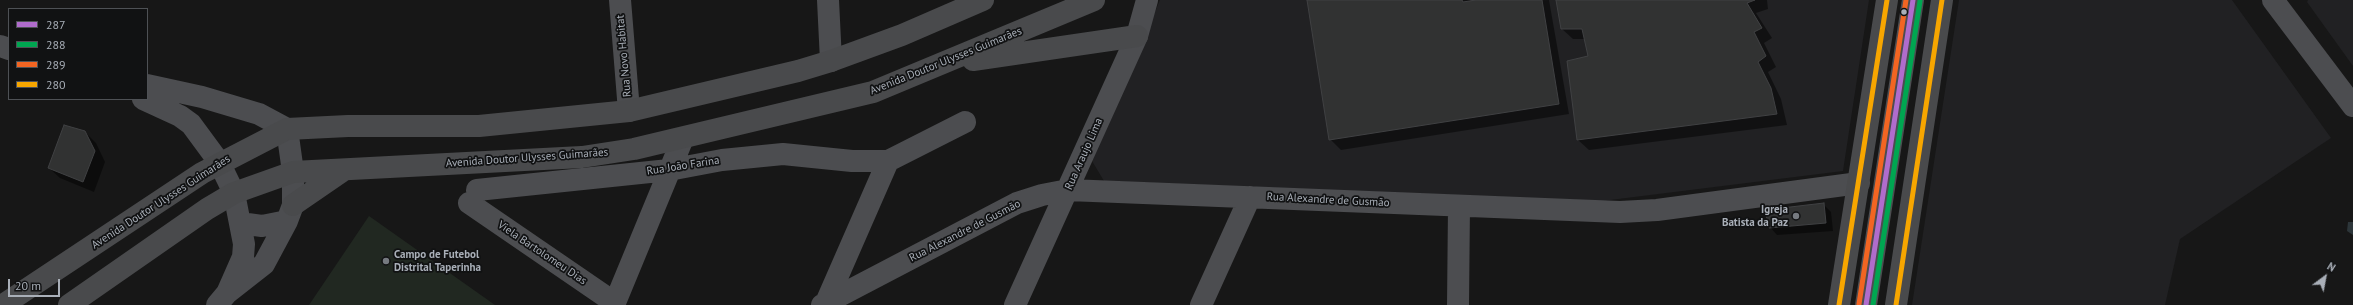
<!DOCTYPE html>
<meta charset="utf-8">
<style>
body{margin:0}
#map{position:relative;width:2353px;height:305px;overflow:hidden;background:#171717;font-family:"PT Sans",sans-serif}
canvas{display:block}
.legend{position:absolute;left:8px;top:8px;width:140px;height:92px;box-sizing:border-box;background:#111213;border:1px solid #4e5155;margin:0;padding:5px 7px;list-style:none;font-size:12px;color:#a9afb8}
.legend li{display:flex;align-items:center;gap:8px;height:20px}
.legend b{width:20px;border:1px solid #4e5155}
.north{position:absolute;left:2305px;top:257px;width:40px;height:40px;-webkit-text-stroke:3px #111213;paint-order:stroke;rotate:32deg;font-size:11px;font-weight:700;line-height:16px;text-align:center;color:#a9afb8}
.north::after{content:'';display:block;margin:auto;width:14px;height:18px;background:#a9afb8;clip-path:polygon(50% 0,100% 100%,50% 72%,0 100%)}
.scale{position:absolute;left:8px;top:279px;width:52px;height:18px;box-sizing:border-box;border:2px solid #a9afb8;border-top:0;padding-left:5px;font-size:12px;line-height:14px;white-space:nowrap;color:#a9afb8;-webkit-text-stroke:3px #111213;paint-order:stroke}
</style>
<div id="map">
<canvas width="2353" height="305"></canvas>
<ul class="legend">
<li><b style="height:5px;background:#b06ccc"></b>287</li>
<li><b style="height:5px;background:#00a651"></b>288</li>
<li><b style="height:5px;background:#f26522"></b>289</li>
<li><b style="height:5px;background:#f7a600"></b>280</li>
</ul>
<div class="north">N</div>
<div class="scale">20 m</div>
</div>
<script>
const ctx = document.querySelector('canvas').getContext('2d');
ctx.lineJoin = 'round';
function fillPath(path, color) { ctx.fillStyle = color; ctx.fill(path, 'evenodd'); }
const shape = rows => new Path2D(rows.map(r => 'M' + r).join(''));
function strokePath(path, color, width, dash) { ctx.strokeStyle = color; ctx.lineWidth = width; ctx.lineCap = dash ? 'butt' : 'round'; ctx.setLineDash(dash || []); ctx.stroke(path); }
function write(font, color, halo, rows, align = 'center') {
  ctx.font = font + ' "PT Sans",sans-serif'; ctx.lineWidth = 3.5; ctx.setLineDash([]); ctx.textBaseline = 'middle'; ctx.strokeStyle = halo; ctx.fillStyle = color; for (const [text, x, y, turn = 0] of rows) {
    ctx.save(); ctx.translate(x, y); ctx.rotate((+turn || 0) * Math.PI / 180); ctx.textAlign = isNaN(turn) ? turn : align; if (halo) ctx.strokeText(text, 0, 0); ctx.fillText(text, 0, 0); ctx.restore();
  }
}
const built = shape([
 [1160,0,1869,0,1843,171,1602,201,1104,181,1092,161],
 [1959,0,2232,0,2331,138,2180,239,2165,305,1912,305],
 [2308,0,2353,0,2353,66,2307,2]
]);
const green = shape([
 [369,216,495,305,309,305]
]);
const water = shape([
 [2348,222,2353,222,2353,235,2347,231]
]);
const shadow = shape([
 [1308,0,1470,0,1471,2,1549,0,1569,114,1341,150,1330,139],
 [1557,0,1767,0,1768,9,1756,13,1772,38,1764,43,1776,67,1768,72,1781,99,1787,125,1589,150,1578,140,1590,56,1586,39,1573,39,1562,29],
 [85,132,96,143,105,162,94,192,60,178,49,168],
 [1823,204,1831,212,1833,231,1777,235,1770,227]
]);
const building = shape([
 [1307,0,1462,0,1463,2,1476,0,1542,0,1559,104,1329,140,1307,0],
 [1556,0,1755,0,1747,3,1762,28,1754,32,1766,56,1758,62,1771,88,1777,114,1577,140,1567,61,1588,56,1582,29,1561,29,1556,0],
 [64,125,85,131,95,151,83,182,48,168,64,125],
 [1824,203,1826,223,1769,228,1765,210,1824,203]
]);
const minor = shape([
 [620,0,629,111],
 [828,0,831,61],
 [2273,0,2353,106],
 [0,46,9,49],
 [147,85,202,97,259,114,287,129,293,172,293,205,287,221,264,264,227,293,217,305],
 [143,99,180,116,191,124,219,162,234,193,244,244,243,257,228,291],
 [477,190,669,170,722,160,783,154,852,161,888,161,965,122],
 [469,203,615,303],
 [240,223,262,226,287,221],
 [614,305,683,138],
 [822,305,1017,203,1042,195,1068,190,1620,212,1657,210,1859,183],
 [825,305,888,161],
 [1015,305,1137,36,1147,0],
 [1201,305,1250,197],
 [1458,305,1459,206],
 [1866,305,1913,0]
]);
const major = shape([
 [973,60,1137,36],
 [293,205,344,170],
 [3,305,202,173,287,129,348,126,479,126,629,111,798,71,831,61,902,35,983,0],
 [69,305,207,209,234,193,293,172,582,157,634,149,873,92,1094,0],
 [1839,305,1887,0],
 [1896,305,1942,0]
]);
const bus1 = shape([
 [1866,305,1913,0]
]);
const bus2 = shape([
 [1873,305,1920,1]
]);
const bus3 = shape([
 [1859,304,1906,0]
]);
const bus4 = shape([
 [1839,305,1887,0],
 [1896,305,1942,0]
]);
const markers = [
 [1904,12,3.5,"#a9afb8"],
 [1796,216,4,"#767a80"],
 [386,261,4,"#767a80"]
];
const streetNames = [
 ["Rua Novo Habitat",624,56,-95],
 ["Avenida Doutor Ulysses Guimarães",946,61,-22],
 ["Rua Araujo Lima",1084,154,-66],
 ["Avenida Doutor Ulysses Guimarães",527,158,-4],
 ["Rua João Farina",683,166,-9],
 ["Rua Alexandre de Gusmão",1328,200,3],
 ["Avenida Doutor Ulysses Guimarães",161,202,-33],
 ["Rua Alexandre de Gusmão",965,231,-27],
 ["Viela Bartolomeu Dias",542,253,34]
];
const poiNames = [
 ["Igreja",1788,210],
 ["Batista da Paz",1788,223],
 ["Campo de Futebol",394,255,"left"],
 ["Distrital Taperinha",394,268,"left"]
];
fillPath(built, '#212123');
fillPath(green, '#212821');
fillPath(water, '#2d363a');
fillPath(shadow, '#0007');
fillPath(building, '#313232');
strokePath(building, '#404143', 1);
strokePath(minor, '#4c4d50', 22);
strokePath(major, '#494a4c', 22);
strokePath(bus1, '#b06ccc', 5);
strokePath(bus2, '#00a651', 5);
strokePath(bus3, '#f26522', 5);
strokePath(bus4, '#f7a600', 5);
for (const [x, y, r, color] of markers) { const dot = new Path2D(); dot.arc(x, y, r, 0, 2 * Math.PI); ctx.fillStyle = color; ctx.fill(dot); strokePath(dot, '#111213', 1.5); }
write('11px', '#a9afb8', '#111213', streetNames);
write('bold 11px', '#a9afb8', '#111213', poiNames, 'right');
</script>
